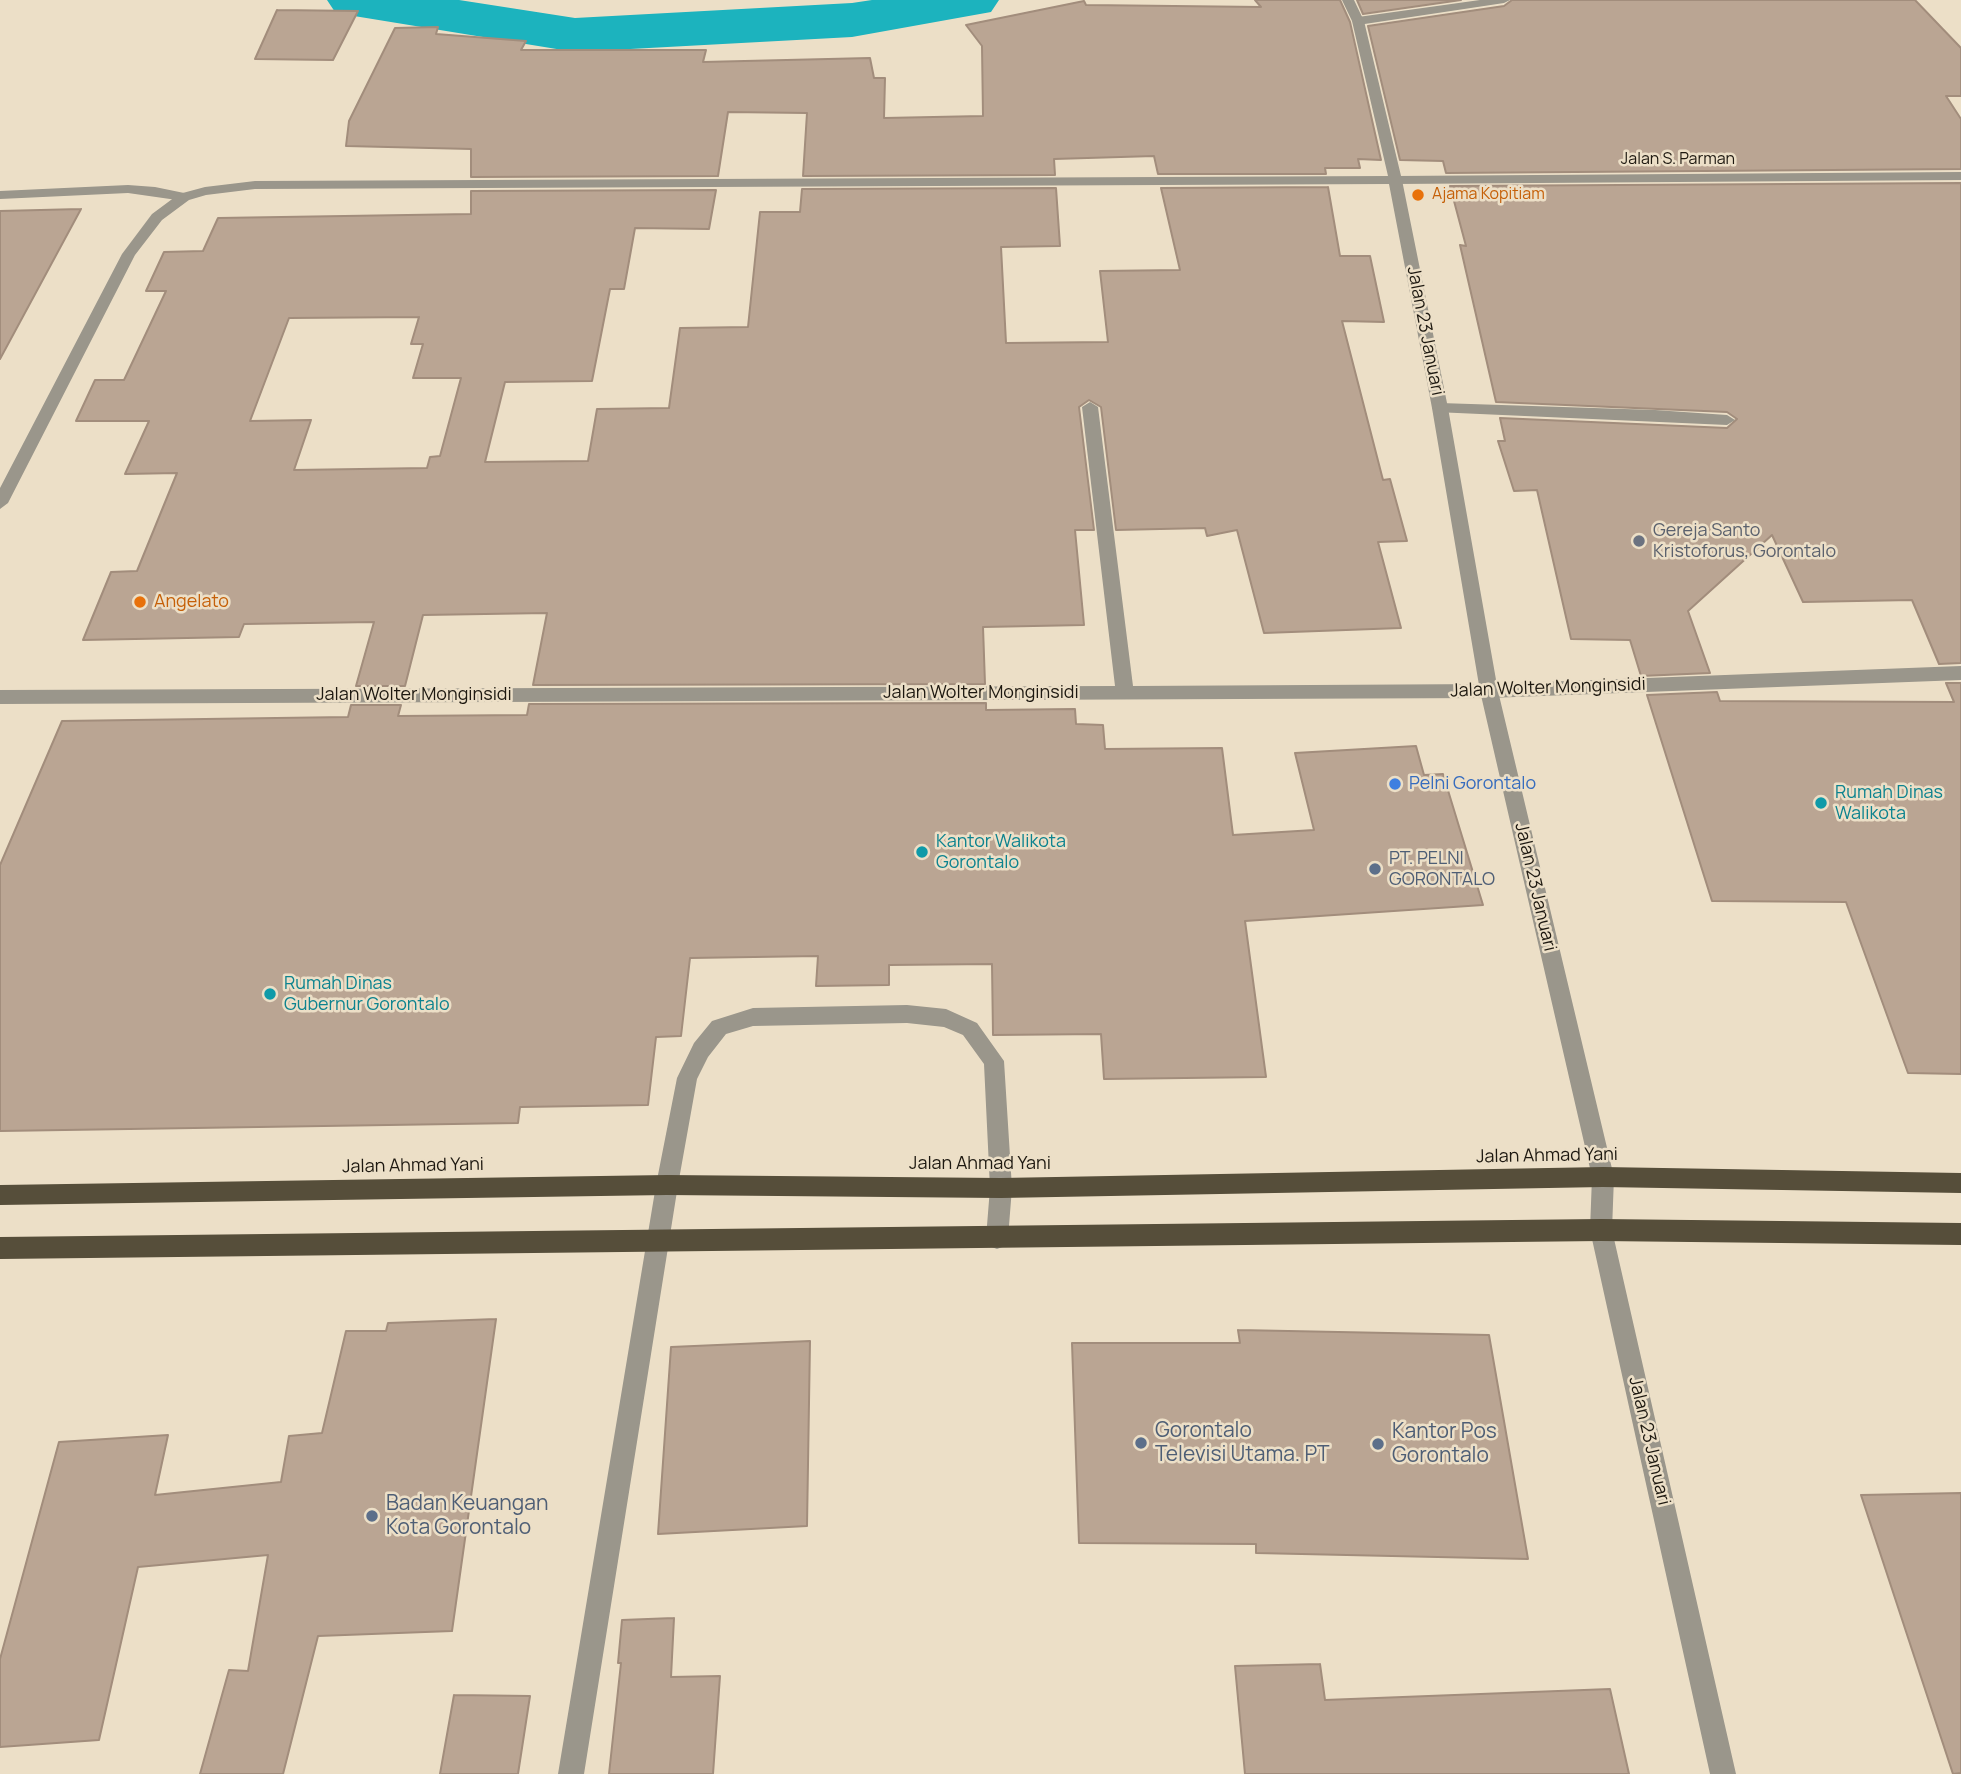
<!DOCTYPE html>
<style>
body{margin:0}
canvas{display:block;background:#ecdfc7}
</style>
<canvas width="1961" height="1774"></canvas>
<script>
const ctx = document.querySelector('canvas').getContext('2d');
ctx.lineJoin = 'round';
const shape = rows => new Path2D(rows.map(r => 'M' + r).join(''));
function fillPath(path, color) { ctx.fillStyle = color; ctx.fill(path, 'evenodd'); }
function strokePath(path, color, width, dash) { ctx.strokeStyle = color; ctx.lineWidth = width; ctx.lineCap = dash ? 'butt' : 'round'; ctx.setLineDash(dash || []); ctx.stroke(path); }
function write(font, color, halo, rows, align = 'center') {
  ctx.font = font + ' Manrope,sans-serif'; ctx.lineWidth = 5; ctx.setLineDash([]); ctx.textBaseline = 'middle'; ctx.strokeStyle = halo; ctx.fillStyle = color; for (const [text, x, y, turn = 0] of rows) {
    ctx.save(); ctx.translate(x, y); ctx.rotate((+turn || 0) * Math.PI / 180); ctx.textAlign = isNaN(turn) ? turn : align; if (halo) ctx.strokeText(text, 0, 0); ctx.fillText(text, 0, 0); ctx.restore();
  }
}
const river = shape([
 [327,0,459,0,575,18,852,3,872,0,999,0,991,12,852,37,575,52,354,16,335,12,327,0]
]);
const building = shape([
 [1255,0,1340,0,1350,22,1381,160,1358,159,1360,168,1325,168,1326,174,1158,174,1154,156,1054,159,1055,175,803,176,807,113,728,112,718,176,471,177,471,149,346,146,349,121,395,28,438,27,436,34,526,41,521,50,706,50,703,62,870,58,874,78,885,78,884,118,983,116,982,46,966,25,1084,1,1086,5,1261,7,1255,0],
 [1357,0,1461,0,1363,14,1357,0],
 [1512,0,1915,0,1961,48,1961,96,1946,96,1961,119,1961,169,1446,173,1443,161,1400,160,1368,26,1504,6,1512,0],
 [277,10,358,11,333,60,255,59,277,10],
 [1961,183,1961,663,1939,664,1912,600,1803,602,1772,535,1688,611,1710,673,1641,676,1630,640,1571,639,1537,490,1514,491,1498,441,1505,441,1500,418,1727,428,1737,419,1727,412,1496,402,1460,245,1466,246,1450,186,1961,183],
 [1328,187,1340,256,1370,256,1384,322,1342,321,1383,480,1390,479,1407,541,1378,542,1401,628,1264,633,1237,530,1207,536,1205,528,1116,530,1101,407,1089,400,1079,407,1094,530,1075,530,1084,625,983,627,985,684,533,685,547,613,423,615,405,686,356,686,374,622,244,624,239,637,83,640,111,572,137,571,177,473,125,474,149,421,76,421,95,380,124,380,166,291,146,291,164,252,203,251,218,218,471,214,471,191,716,190,709,229,635,228,624,289,610,289,592,381,505,382,485,462,588,461,597,409,669,408,680,328,748,327,760,212,800,212,802,189,1056,188,1060,246,1001,247,1006,343,1108,342,1100,271,1180,270,1161,188,1328,187],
 [419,317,411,344,423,344,413,378,461,378,440,456,430,457,427,468,294,470,311,420,250,421,289,318,419,317],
 [81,209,0,359,0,211,81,209],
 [1946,683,1961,683,1961,1074,1908,1073,1846,902,1712,901,1647,695,1717,692,1720,701,1954,702,1946,683],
 [986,703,986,710,1075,709,1076,724,1103,725,1105,749,1222,748,1233,835,1314,830,1295,753,1416,746,1424,775,1443,774,1483,905,1245,921,1266,1077,1104,1079,1101,1034,993,1035,992,964,889,965,889,985,816,986,818,956,690,958,681,1036,656,1037,648,1105,520,1107,518,1123,0,1131,0,865,62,721,348,717,351,705,401,705,398,716,527,715,529,704,986,703],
 [496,1319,452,1631,318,1636,283,1774,200,1774,229,1670,248,1671,268,1555,138,1567,99,1740,0,1747,0,1659,59,1442,168,1435,155,1495,281,1482,289,1436,322,1433,346,1331,386,1331,388,1323,496,1319],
 [1238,1330,1489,1335,1528,1559,1256,1553,1256,1544,1079,1543,1072,1343,1240,1343,1238,1330],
 [810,1341,807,1526,658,1534,671,1347,810,1341],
 [1961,1493,1961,1773,1953,1774,1861,1495,1961,1493],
 [674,1618,671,1677,720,1676,713,1774,609,1774,621,1663,618,1663,622,1620,674,1618],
 [1320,1664,1325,1700,1610,1689,1629,1774,1245,1774,1235,1666,1320,1664],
 [454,1695,530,1696,518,1774,440,1774,454,1695]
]);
const service = shape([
 [907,1005,946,1009,977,1023,1004,1061,1012,1188,1008,1238,1005,1246,997,1249,989,1246,986,1238,990,1188,984,1064,963,1035,944,1027,907,1023,753,1026,726,1034,708,1057,697,1079,678,1185,675,1192,667,1195,659,1192,656,1185,677,1078,694,1043,712,1021,753,1008,907,1005]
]);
const minor = shape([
 [1480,0,1510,0,1504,3,1358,25,1352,21,1358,17,1480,0],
 [1961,172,1961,180,1395,184,1388,180,1395,176,1961,172],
 [128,185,155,187,189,194,191,197,184,201,128,193,0,199,0,191,128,185],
 [1090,402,1098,407,1133,686,1489,684,1961,666,1961,680,1489,698,0,704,0,690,1115,686,1082,407,1090,402],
 [1440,403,1655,410,1727,415,1735,420,1727,425,1435,412,1432,408,1435,404,1440,403],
 [667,1175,675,1178,678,1185,584,1774,558,1774,656,1185,659,1178,667,1175]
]);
const tertiary = shape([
 [1342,0,1354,0,1364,21,1402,180,1448,408,1498,691,1614,1177,1612,1230,1736,1774,1710,1774,1590,1230,1592,1177,1480,691,1432,408,1389,184,255,189,206,195,189,200,162,220,135,255,8,503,0,509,0,488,122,254,152,214,179,194,205,187,255,181,1388,176,1352,21,1342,0]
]);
const trunk = shape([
 [1603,1167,1961,1173,1961,1193,1603,1187,1001,1198,667,1195,0,1205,0,1185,667,1175,1001,1178,1603,1167],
 [1601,1219,1961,1223,1961,1245,1601,1241,0,1259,0,1237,1601,1219]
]);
const markers = [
 [1418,195,7,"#e8710a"],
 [1639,541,7,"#6b7280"],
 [140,602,7,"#e8710a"],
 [1395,784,7,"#3f7fe0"],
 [1821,803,7,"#0f9aa8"],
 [922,852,7,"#0f9aa8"],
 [1375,869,7,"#5c6f8a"],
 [270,994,7,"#0f9aa8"],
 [1141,1443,7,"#5c6f8a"],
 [1378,1444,7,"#5c6f8a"],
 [372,1516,7,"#5c6f8a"]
];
const farStreetnames = [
 ["Jalan S. Parman",1678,160]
];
const farFoodnames = [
 ["Ajama Kopitiam",1432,195]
];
const streetNames = [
 ["Jalan 23 Januari",1425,331,79],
 ["Jalan Wolter Monginsidi",1548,688,-2],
 ["Jalan Wolter Monginsidi",981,693],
 ["Jalan Wolter Monginsidi",414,695],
 ["Jalan 23 Januari",1535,887,77],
 ["Jalan Ahmad Yani",1547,1156,-1],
 ["Jalan Ahmad Yani",980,1164],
 ["Jalan Ahmad Yani",413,1166,-1],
 ["Jalan 23 Januari",1649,1441,77]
];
const worshipNames = [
 ["Gereja Santo",1653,531],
 ["Kristoforus, Gorontalo",1653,552]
];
const foodNames = [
 ["Angelato",154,602]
];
const shopNames = [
 ["Pelni Gorontalo",1409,784]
];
const cultureNames = [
 ["Rumah Dinas",1835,793],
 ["Walikota",1835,814],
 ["Kantor Walikota",936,842],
 ["Gorontalo",936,863],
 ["Rumah Dinas",284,984],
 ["Gubernur Gorontalo",284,1005]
];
const serviceNames = [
 ["PT. PELNI",1389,859],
 ["GORONTALO",1389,880]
];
const nearServicenames = [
 ["Gorontalo",1155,1431],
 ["Televisi Utama. PT",1155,1455],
 ["Kantor Pos",1392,1432],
 ["Gorontalo",1392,1456],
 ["Badan Keuangan",386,1504],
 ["Kota Gorontalo",386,1528]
];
fillPath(river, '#1cb3be');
fillPath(building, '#baa593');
strokePath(building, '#a28d7c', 2);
fillPath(service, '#9a968b');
fillPath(minor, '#9a968b');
fillPath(tertiary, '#9a968b');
fillPath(trunk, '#564e3a');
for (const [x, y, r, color] of markers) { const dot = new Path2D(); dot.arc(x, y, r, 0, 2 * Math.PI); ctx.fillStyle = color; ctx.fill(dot); strokePath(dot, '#ecdfc7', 2.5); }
write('16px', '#1d1810', '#ecdfc7', farStreetnames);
write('16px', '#c56008', '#ecdfc7', farFoodnames, 'left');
write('18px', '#1d1810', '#ecdfc7', streetNames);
write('18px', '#5b616d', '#ecdfc7', worshipNames, 'left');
write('18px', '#c56008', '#ecdfc7', foodNames, 'left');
write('18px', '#366cbe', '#ecdfc7', shopNames, 'left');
write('18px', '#0d838f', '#ecdfc7', cultureNames, 'left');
write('18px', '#4e5e75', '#ecdfc7', serviceNames, 'left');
write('21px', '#4e5e75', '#ecdfc7', nearServicenames, 'left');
</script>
